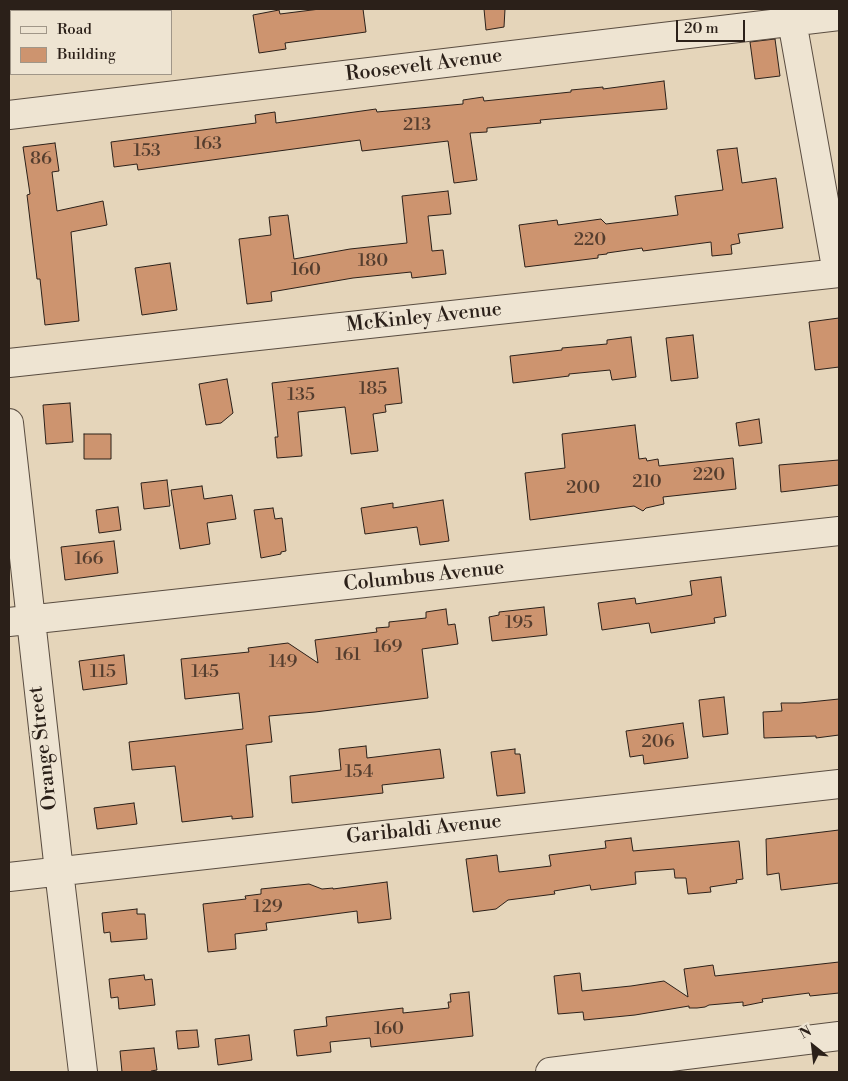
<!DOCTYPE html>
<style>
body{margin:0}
#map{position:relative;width:848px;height:1081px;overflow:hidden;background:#e5d5ba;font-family:"Libre Bodoni",serif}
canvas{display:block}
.frame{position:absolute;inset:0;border:10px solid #2b2019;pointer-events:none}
.legend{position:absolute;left:10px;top:10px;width:162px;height:65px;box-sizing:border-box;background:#eee4d2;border:1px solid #a09688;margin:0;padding:6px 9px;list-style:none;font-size:15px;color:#2b2019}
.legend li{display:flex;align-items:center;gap:10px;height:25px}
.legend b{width:25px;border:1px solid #a09688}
.north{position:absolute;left:788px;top:1021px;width:50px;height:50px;-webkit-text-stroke:4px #eee4d2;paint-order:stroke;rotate:331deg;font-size:14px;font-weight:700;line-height:20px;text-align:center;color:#2b2019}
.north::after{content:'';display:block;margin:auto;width:18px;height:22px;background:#2b2019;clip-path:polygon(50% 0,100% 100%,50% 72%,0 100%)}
.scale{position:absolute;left:676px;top:20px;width:69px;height:22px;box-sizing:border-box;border:2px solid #2b2019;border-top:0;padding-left:6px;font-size:15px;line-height:18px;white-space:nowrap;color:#2b2019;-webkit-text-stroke:4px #eee4d2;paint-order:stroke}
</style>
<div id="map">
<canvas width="848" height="1081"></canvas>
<div class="frame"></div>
<ul class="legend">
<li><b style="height:6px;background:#eee4d2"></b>Road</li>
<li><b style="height:14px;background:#cd946f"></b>Building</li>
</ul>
<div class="north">N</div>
<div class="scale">20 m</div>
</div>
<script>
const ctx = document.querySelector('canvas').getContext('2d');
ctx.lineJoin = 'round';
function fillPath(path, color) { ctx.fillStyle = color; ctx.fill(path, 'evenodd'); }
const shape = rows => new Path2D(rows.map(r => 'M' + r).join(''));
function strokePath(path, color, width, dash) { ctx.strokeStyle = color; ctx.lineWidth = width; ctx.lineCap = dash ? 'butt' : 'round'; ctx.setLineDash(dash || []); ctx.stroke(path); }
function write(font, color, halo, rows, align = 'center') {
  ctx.font = font + ' "Libre Bodoni",serif'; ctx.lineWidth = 4; ctx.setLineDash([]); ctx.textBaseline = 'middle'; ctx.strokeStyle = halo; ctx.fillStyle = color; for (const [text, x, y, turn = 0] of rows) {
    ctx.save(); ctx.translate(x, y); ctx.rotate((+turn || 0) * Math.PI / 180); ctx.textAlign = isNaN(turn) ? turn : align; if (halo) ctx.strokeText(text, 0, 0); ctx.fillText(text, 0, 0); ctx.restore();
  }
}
const building = shape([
 [320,9,363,9,366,32,285,43,286,49,259,53,253,15,279,10,280,14,320,9],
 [484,9,505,9,504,27,486,30,484,9],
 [775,39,780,76,755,79,750,42,775,39],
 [664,81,667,109,540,120,541,123,487,128,487,132,470,133,477,180,454,183,448,141,362,151,360,140,138,170,137,164,114,167,111,142,256,123,255,115,275,112,276,123,376,109,377,112,463,104,463,100,483,97,484,101,571,92,571,90,603,87,603,89,664,81],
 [55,143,59,171,52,172,57,211,103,201,107,225,71,232,79,321,45,325,40,279,37,279,36,270,27,195,30,194,23,147,55,143],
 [737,148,742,183,776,178,783,228,738,234,740,243,731,245,732,254,712,256,711,242,643,251,642,248,607,253,607,254,598,255,598,258,525,267,519,225,557,220,558,225,601,219,606,224,678,215,675,196,723,190,717,150,737,148],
 [448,191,451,214,428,216,432,251,443,250,446,274,412,278,411,272,353,278,271,292,272,301,247,304,239,239,271,235,269,217,288,215,294,259,350,249,407,243,402,196,448,191],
 [170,263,177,310,142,315,135,268,170,263],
 [839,318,839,367,815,370,809,322,839,318],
 [693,335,698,378,671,381,666,338,693,335],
 [631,337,636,377,612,380,610,370,569,374,569,376,513,383,510,356,562,350,562,348,607,344,607,340,631,337],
 [398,368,402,403,385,405,386,412,373,414,378,451,351,454,345,407,298,412,302,456,277,458,275,437,278,437,272,383,398,368],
 [227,379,233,413,221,423,206,425,199,384,227,379],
 [70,403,73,442,46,444,43,405,70,403],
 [759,419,762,443,739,446,736,423,759,419],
 [635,425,639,459,646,458,647,461,658,459,659,466,733,458,736,489,663,497,664,504,646,508,643,511,634,506,530,520,525,473,565,468,562,434,635,425],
 [84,434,111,434,111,459,84,459,84,434],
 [839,460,839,485,781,492,779,465,839,460],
 [167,480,170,506,144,509,141,483,167,480],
 [202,486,204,499,232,495,236,519,207,523,210,544,180,549,171,490,202,486],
 [443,500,449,541,420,545,417,527,365,534,361,508,393,503,393,508,443,500],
 [118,507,121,530,99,533,96,510,118,507],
 [273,508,275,519,282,518,286,551,281,552,281,554,261,558,254,510,273,508],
 [114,541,118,573,65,580,61,547,114,541],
 [721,577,726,616,714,618,715,623,651,633,649,623,602,630,598,603,635,598,636,604,692,595,690,581,721,577],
 [544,607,547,635,492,641,489,617,499,615,499,612,544,607],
 [446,609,448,625,455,624,458,644,422,649,428,698,315,712,269,716,272,742,246,745,253,817,232,819,232,816,182,822,175,766,132,770,129,742,243,729,239,693,185,699,181,659,249,652,248,648,288,643,318,663,315,640,377,632,376,628,389,627,389,622,426,618,426,612,446,609],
 [124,655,127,684,83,690,79,661,124,655],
 [724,697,728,734,703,737,699,700,724,697],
 [839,699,839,735,816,738,816,736,764,738,763,712,782,711,781,703,800,703,839,699],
 [683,723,688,758,644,764,643,755,630,757,626,731,683,723],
 [366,746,367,758,440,749,444,778,382,785,383,793,292,803,290,776,341,770,339,749,366,746],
 [515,749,515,754,520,754,525,793,497,796,491,752,515,749],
 [134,803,137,824,97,829,94,808,134,803],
 [839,830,839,883,781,890,779,873,767,875,766,839,839,830],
 [631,838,633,851,739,841,743,879,736,880,737,883,710,887,711,892,688,894,686,878,675,878,674,869,635,872,636,884,591,890,590,885,554,891,555,894,508,900,496,909,473,912,466,859,497,855,499,872,551,866,549,855,606,848,605,841,631,838],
 [387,882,391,919,358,923,357,911,266,923,267,930,235,934,236,949,208,952,203,904,246,899,245,896,261,894,261,889,309,884,322,889,333,888,333,889,387,882],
 [137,909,137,914,145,914,147,939,111,942,110,932,104,933,102,913,137,909],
 [839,962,839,993,810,996,809,993,762,999,763,1002,743,1006,743,1002,709,1005,705,1007,697,1008,689,1008,689,1006,635,1015,584,1020,583,1012,558,1014,554,976,580,973,582,991,631,986,664,981,688,997,684,969,713,965,715,976,839,962],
 [144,975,145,980,152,979,155,1005,119,1009,118,997,111,998,109,979,144,975],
 [469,992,473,1036,371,1047,370,1038,330,1042,331,1052,297,1056,294,1030,327,1026,326,1017,403,1008,403,1013,449,1008,448,1002,451,1002,450,994,469,992],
 [197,1030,199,1047,178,1049,176,1031,197,1030],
 [249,1035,252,1060,218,1065,215,1039,249,1035],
 [154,1048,157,1070,151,1071,151,1072,122,1072,120,1051,154,1048]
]);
const minor = shape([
 [792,21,837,273],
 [9,115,839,16],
 [9,363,839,273],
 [9,423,59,871,83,1072],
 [9,622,839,531],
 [9,877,839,784],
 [550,1072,839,1036]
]);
const numberNames = [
 ["213",417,126],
 ["163",208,145],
 ["153",147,152],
 ["86",41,160],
 ["220",590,241],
 ["180",373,262],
 ["160",306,271],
 ["185",373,390],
 ["135",301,396],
 ["220",709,476],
 ["210",647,483],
 ["200",583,489],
 ["166",89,560],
 ["195",519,624],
 ["169",388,648],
 ["161",348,656],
 ["149",283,663],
 ["115",103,673],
 ["145",205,673],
 ["206",658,743],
 ["154",359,773],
 ["129",268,908],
 ["160",389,1030]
];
const streetNames = [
 ["Roosevelt Avenue",424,66,-7],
 ["McKinley Avenue",424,318,-6],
 ["Columbus Avenue",424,577,-6],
 ["Orange Street",44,748,-97],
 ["Garibaldi Avenue",424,830,-6]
];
fillPath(building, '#cd946f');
strokePath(building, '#2b2019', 1);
strokePath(minor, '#5a4d41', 30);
strokePath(minor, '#eee4d2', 28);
write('18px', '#543d2e', null, numberNames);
write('20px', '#2b2019', '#eee4d2', streetNames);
</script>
